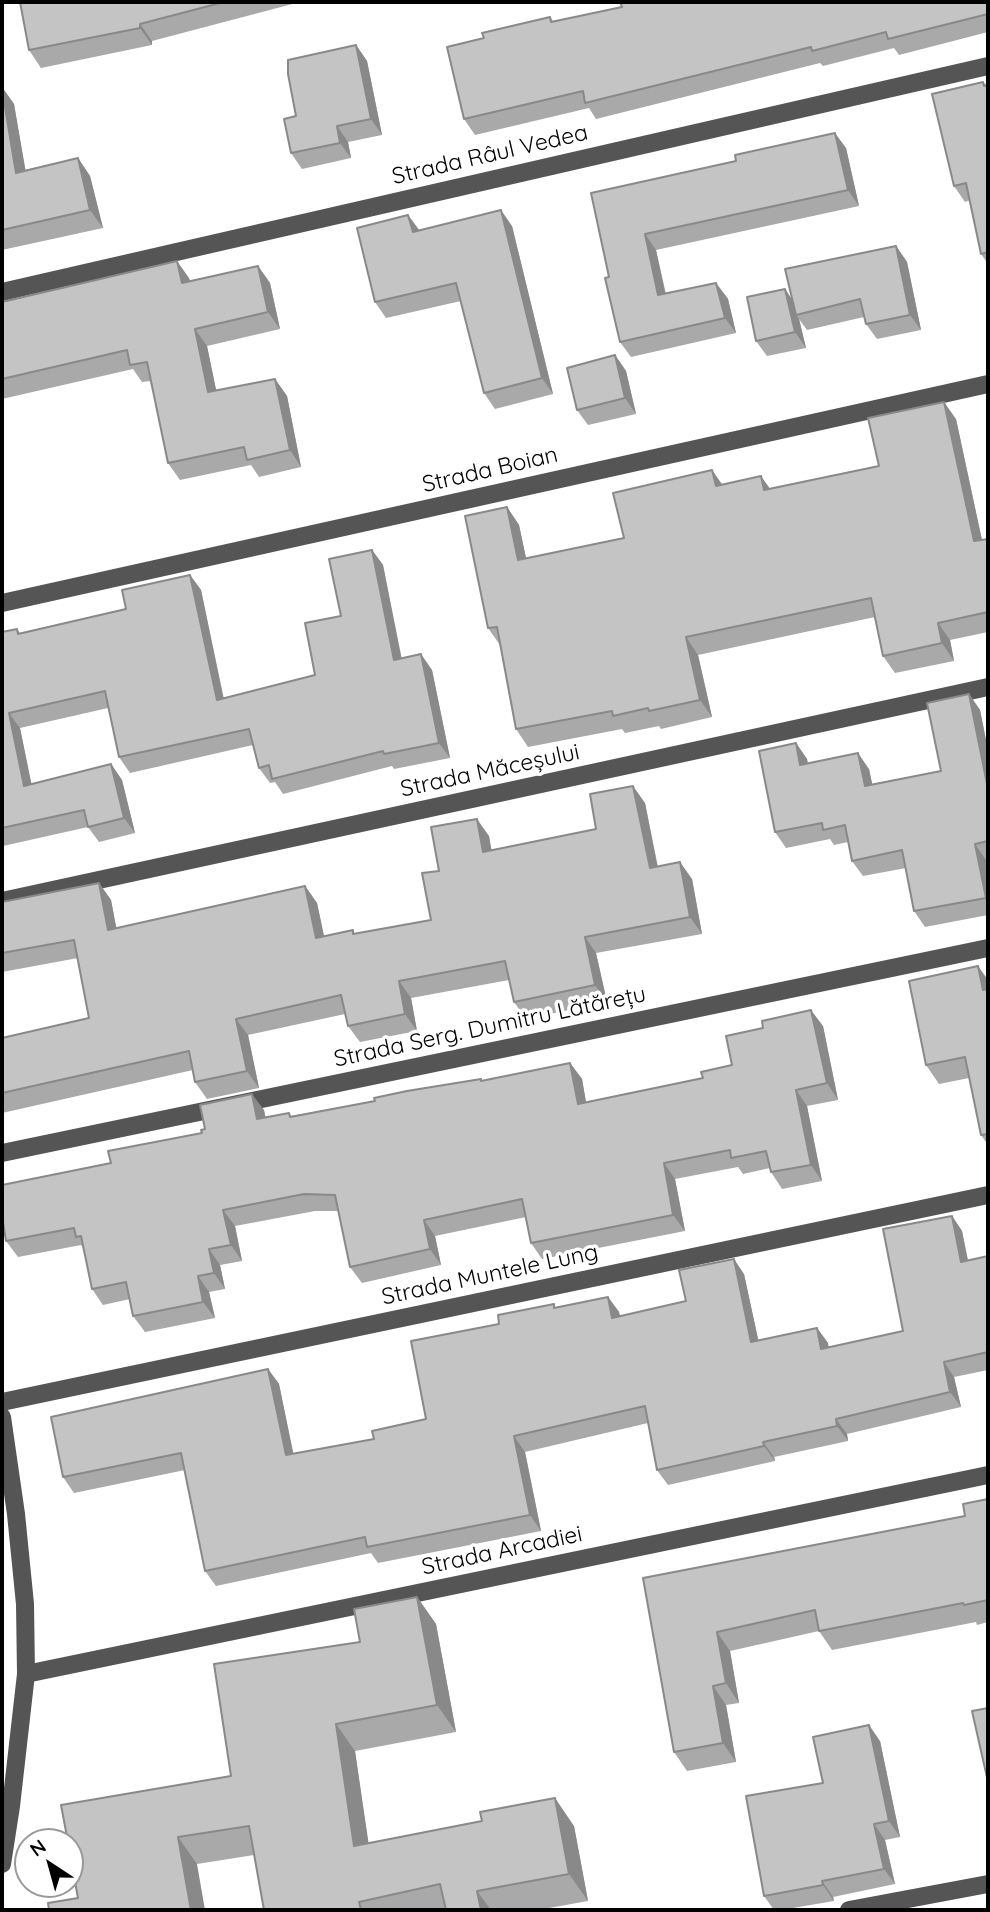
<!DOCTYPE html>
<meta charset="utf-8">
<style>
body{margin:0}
#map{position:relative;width:990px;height:1912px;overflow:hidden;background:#fff;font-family:Quicksand,sans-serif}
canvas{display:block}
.frame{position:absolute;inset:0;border:4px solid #000;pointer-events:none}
.north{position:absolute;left:14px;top:1828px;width:70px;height:70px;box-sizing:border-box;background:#fff;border:2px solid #999;border-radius:50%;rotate:324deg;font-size:19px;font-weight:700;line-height:28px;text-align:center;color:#000}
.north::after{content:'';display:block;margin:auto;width:24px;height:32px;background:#000;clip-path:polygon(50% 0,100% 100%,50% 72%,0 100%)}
</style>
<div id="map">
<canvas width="990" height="1912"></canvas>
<div class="frame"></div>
<div class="north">N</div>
</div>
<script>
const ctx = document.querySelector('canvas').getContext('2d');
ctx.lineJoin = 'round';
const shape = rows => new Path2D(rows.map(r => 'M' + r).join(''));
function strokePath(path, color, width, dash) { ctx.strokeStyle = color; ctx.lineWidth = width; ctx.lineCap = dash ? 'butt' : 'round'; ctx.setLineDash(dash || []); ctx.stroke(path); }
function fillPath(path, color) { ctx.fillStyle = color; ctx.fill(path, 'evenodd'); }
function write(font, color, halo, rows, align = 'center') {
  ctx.font = font + ' Quicksand,sans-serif'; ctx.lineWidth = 7; ctx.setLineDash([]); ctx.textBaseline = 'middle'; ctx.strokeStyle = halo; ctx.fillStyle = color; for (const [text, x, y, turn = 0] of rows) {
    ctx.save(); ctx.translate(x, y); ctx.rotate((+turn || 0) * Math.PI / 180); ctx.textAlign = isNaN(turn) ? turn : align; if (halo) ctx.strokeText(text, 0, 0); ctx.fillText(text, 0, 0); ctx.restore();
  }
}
const minor = shape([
 [2,292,988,66],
 [2,603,988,384],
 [2,901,988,687],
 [2,1153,988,948],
 [2,1402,988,1195],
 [2,1417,16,1514,25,1604,26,1674,11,1806,2,1864],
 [26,1674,988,1475],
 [849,1910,988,1884]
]);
const wall = shape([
 [20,2,300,2,152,41,152,45,41,68,29,50],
 [988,2,988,32,899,55,894,48,823,66,820,63,596,119,589,108,475,135,464,119,484,38,550,17,553,21],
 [356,45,367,61,382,135,348,142,351,158,302,169,291,153,296,116],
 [983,82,986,85,988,85,988,264,981,254,970,200,965,202,954,186],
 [2,87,14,104,25,170,78,158,90,176,103,228,2,250],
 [846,148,859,206,656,250,666,294,716,283,728,299,736,333,631,357,620,342,609,277,591,193],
 [408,215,419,230,512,226,553,394,495,409,484,393,461,301,386,318,375,302],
 [896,246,907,262,921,330,877,339,866,324,864,317,807,330,799,319,806,348,767,356,756,341,792,299],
 [258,266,270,283,280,329,207,346,216,390,275,379,287,396,301,467,259,477,251,465,180,480,168,463,151,381,142,382,133,369,2,399,2,302,189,278,190,281],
 [615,355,626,371,636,414,588,425,577,410],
 [956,419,982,540,988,539,988,632,950,640,954,661,895,673,883,656,875,617,698,655,712,717,661,729,659,726,625,733,622,729,528,747,516,729,500,645,488,628,507,507,519,525,526,558,624,538,712,470,722,484,770,489,879,466],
 [372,550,383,565,401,659,432,670,450,758,394,769,392,766,283,794,275,782,270,783,259,768,253,745,130,773,119,757,108,708,20,728,31,784,111,764,122,780,135,833,99,842,88,827,3,846,2,632,17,629,20,633,126,609,190,575,201,590,224,699,315,675,341,616],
 [969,694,980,710,988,750,988,859,986,860,988,871,988,915,925,927,914,911,906,868,863,876,852,861,848,842,834,845,830,839,786,848,775,832,796,743,807,759,808,764,869,769,872,784,941,771],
 [645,803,658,867,692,879,702,934,596,953,607,1002,526,1019,514,1002,509,980,411,998,417,1031,360,1042,348,1026,345,1014,248,1035,259,1088,207,1099,195,1082,193,1070,2,1113,2,1038,89,1018,78,958,2,972,2,902,99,883,111,900,116,928,305,886,317,903,324,936,355,934,431,920,439,871,489,836,491,850,596,829],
 [988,980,988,1145,981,1135,969,1078,939,1084,926,1065],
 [823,1026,838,1100,807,1106,822,1181,782,1189,771,1172,770,1168,743,1174,738,1167,675,1179,685,1231,542,1259,531,1243,526,1217,435,1236,441,1265,362,1283,350,1267,339,1211,315,1211,235,1226,242,1261,220,1265,225,1289,209,1292,215,1318,145,1332,133,1316,130,1299,103,1305,92,1289,84,1249,81,1245,18,1257,6,1241,111,1163,202,1133,264,1110,265,1117,289,1113,291,1116,375,1101,481,1079,482,1081,570,1063,582,1079,586,1102,703,1078],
 [952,1216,962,1231,968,1260,988,1256,988,1370,954,1377,961,1407,847,1434,848,1441,774,1457,775,1461,668,1485,657,1470,648,1423,525,1452,541,1531,378,1563,371,1553,216,1586,205,1571,185,1470,74,1493,63,1477,268,1369,279,1384,293,1454,374,1439,426,1419,499,1324,556,1307,608,1297,619,1312,620,1316,686,1301,744,1274,758,1340,817,1328,828,1343,828,1348,903,1331],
 [988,1499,988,1622,977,1625,976,1622,832,1650,819,1631,730,1651,739,1703,726,1705,736,1762,687,1771,674,1752,643,1578,965,1516],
 [417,1597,436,1624,456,1732,355,1751,368,1843,574,1826,588,1901,538,1910,264,1910,254,1855,197,1864,78,1898,231,1776,360,1642],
 [880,1741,900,1837,885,1840,895,1884,833,1897,834,1901,781,1910,774,1910,764,1896,823,1783]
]);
const shadedWall = shape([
 [140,24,152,41,152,45,140,28],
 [356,45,367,61,382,135,371,119],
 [2,87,14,104,29,190,16,173],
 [337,126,348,142,351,158,340,143],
 [835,133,846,148,859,206,848,190],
 [78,158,90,176,103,228,90,210],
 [501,210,512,226,553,394,542,378],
 [408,215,419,230,413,232],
 [645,234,656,250,669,311,658,295],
 [896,246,907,262,921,330,910,315],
 [177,261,189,278,194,300,182,283],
 [258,266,270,283,280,329,268,312],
 [716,283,728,299,736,333,725,318],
 [785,289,796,305,796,315,799,319,806,348,795,332],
 [195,329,207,346,220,409,208,392],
 [615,355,626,371,636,414,625,398],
 [275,379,287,396,301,467,290,450],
 [944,402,956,419,986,559,974,541],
 [712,470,724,488,716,486],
 [761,476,773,493,764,490],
 [507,507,519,525,530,577,518,560],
 [372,550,383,565,405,675,394,660],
 [190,575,201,590,227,716,217,700],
 [938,623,950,640,954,661,942,643],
 [686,637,698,655,712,717,700,700],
 [421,654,432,670,450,758,439,743],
 [969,694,980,710,988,750,988,789],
 [9,713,20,728,35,801,24,786],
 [796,743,807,759,811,781,800,765],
 [858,753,869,769,876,802,865,786],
 [111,764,122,780,135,833,124,818],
 [633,786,645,803,661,885,650,868],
 [477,819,489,836,495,869,483,852],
 [975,844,986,860,988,871,988,901,986,898],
 [680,862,692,879,702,934,690,917],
 [99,883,111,900,120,947,108,930],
 [305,886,317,903,328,955,316,938],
 [585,937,596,953,607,1002,595,985],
 [978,966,988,980,988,997,983,990],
 [399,981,411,998,417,1031,405,1014],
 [811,1010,823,1026,838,1100,827,1083],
 [236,1019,248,1035,259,1088,247,1071],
 [570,1063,582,1079,589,1120,578,1104],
 [796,1090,807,1106,822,1181,811,1165],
 [252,1094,264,1110,269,1135,257,1119],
 [664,1163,675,1179,685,1231,673,1215],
 [223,1210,235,1226,242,1261,231,1245],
 [952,1216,962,1231,971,1277,961,1262],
 [424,1220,435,1236,441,1265,430,1249],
 [209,1249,220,1265,225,1289,214,1273],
 [734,1259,744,1274,762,1357,751,1342],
 [198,1276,209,1292,215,1318,203,1302],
 [608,1297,619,1312,623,1333,612,1318],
 [817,1328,828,1343,832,1365,821,1349],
 [944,1362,954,1377,961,1407,950,1392],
 [268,1369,279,1384,297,1471,286,1455],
 [836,1419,847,1434,848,1441,837,1426],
 [514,1436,525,1452,541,1531,530,1515],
 [763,1442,774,1457,775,1461,764,1446],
 [417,1597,436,1624,456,1732,437,1705],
 [717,1632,730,1651,739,1703,726,1683],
 [713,1686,726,1705,736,1762,723,1743],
 [336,1724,355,1751,373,1873,354,1846],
 [869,1725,880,1741,900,1837,889,1821],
 [555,1798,574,1826,588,1901,569,1874],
 [874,1824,885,1840,895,1884,884,1869],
 [178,1837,197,1864,205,1910,191,1910],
 [822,1881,833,1897,834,1901,823,1885],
 [477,1891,491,1910,481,1910]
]);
const building = shape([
 [20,2,224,2,140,24,140,28,29,50,20,2],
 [620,2,988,2,988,14,888,39,886,32,812,51,811,47,585,103,583,91,464,119,447,47,484,38,482,33,550,17,551,22,622,7,620,2],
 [356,45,371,119,337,126,340,143,291,153,284,119,296,116,288,74,288,60,356,45],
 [983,82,984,86,988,85,988,252,981,254,966,183,954,186,932,94,983,82],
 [2,89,16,173,78,158,90,210,2,230,2,89],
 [835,133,848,190,645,234,658,295,716,283,725,318,620,342,605,278,609,277,591,193,736,161,735,155,835,133],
 [501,210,542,378,484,393,456,283,375,302,357,228,408,215,413,232,501,210],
 [896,246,910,315,866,324,860,299,796,315,785,269,896,246],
 [177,261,182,283,258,266,268,312,195,329,208,392,275,379,290,450,247,460,244,447,168,463,147,362,130,365,127,350,2,379,2,302,177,261],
 [785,289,795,332,756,341,747,297,785,289],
 [615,355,625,398,577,410,567,368,615,355],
 [944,402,974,541,988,539,988,612,938,623,942,643,883,656,871,598,686,637,700,700,649,711,648,708,613,716,612,711,516,729,497,627,488,628,465,516,507,507,518,560,624,538,613,493,712,470,716,486,761,476,764,490,879,466,868,418,944,402],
 [372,550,394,660,421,654,439,743,384,754,383,751,272,779,269,765,259,768,249,729,119,757,105,691,9,713,24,786,111,764,124,818,88,827,84,810,2,828,2,632,17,629,18,634,126,609,122,590,190,575,217,700,315,675,305,623,341,616,329,559,372,550],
 [969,694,988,789,988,841,975,844,986,898,914,911,902,850,852,861,845,825,823,830,822,823,775,832,759,751,796,743,800,765,858,753,865,786,941,771,927,703,969,694],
 [633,786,650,868,680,862,690,917,585,937,595,985,514,1002,505,961,399,981,405,1014,348,1026,341,995,236,1019,247,1071,195,1082,189,1051,2,1093,2,1038,89,1018,74,940,2,953,2,902,99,883,108,930,305,886,316,938,353,930,353,934,431,920,422,873,439,871,431,827,477,819,483,852,596,829,590,794,633,786],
 [978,966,983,990,988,989,988,1134,981,1135,965,1057,926,1065,909,981,978,966],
 [811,1010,827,1083,796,1090,811,1165,771,1172,766,1151,731,1158,730,1150,664,1163,673,1215,531,1243,522,1199,424,1220,430,1249,350,1267,335,1195,304,1194,223,1210,231,1245,209,1249,214,1273,198,1276,203,1302,133,1316,126,1282,92,1289,81,1236,76,1237,74,1228,6,1241,2,1216,2,1185,111,1163,108,1151,202,1133,201,1130,205,1129,200,1105,252,1094,257,1119,289,1113,290,1117,375,1101,374,1098,407,1091,481,1079,481,1081,570,1063,578,1104,703,1078,701,1072,732,1065,726,1036,763,1028,762,1021,811,1010],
 [952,1216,961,1262,988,1256,988,1352,944,1362,950,1392,836,1419,837,1426,763,1442,764,1446,657,1470,645,1406,514,1436,530,1515,367,1547,365,1537,205,1571,181,1453,63,1477,51,1417,268,1369,286,1455,374,1439,372,1431,426,1419,411,1341,499,1324,498,1315,554,1304,554,1308,608,1297,612,1318,686,1301,679,1270,734,1259,751,1342,817,1328,821,1349,903,1331,883,1229,952,1216],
 [988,1499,988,1600,964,1605,963,1603,819,1631,815,1610,717,1632,726,1683,713,1686,723,1743,674,1752,643,1578,965,1516,963,1504,988,1499],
 [417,1597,437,1705,336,1724,354,1846,482,1821,480,1812,555,1798,569,1874,477,1891,481,1910,446,1910,440,1884,359,1902,361,1910,264,1910,249,1826,178,1837,191,1910,49,1910,48,1903,78,1898,70,1855,70,1842,68,1842,61,1805,231,1776,214,1664,360,1642,354,1609,417,1597],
 [988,1708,988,1782,972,1711,988,1708],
 [869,1725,889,1821,874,1824,884,1869,822,1881,823,1885,764,1896,746,1796,823,1783,813,1737,869,1725]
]);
const streetNames = [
 ["Strada Râul Vedea",490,155,-13],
 ["Strada Boian",490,470,-13],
 ["Strada Măceșului",490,771,-12],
 ["Strada Serg. Dumitru Lătărețu",490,1027,-12],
 ["Strada Muntele Lung",490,1275,-12],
 ["Strada Arcadiei",502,1551,-12]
];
strokePath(minor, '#555', 18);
fillPath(wall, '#a9a9a9');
fillPath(shadedWall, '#898989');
fillPath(building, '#c4c4c4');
strokePath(building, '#898989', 2);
write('23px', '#000', '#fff', streetNames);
</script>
